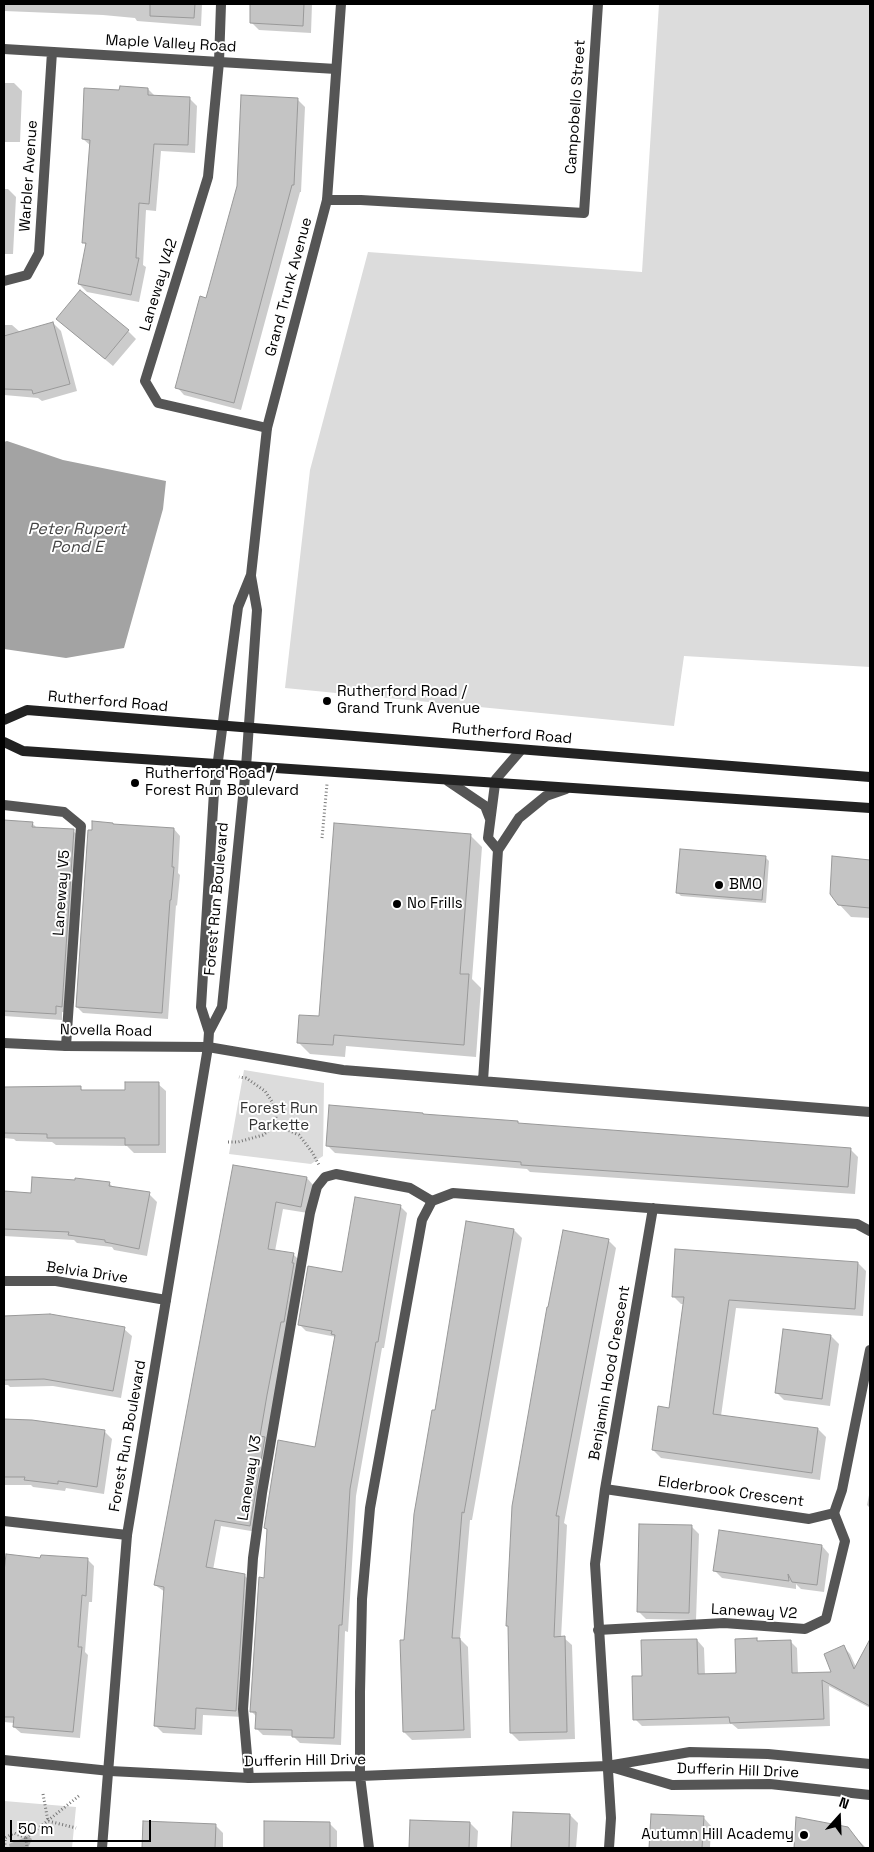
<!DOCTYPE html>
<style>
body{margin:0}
#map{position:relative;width:874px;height:1852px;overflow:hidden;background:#fff;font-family:"Space Grotesk",sans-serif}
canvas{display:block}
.frame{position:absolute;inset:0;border:5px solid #000;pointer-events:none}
.north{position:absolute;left:814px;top:1792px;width:50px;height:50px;-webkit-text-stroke:4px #fff;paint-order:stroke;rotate:20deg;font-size:14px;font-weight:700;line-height:20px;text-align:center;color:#000}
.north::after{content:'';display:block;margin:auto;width:18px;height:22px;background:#000;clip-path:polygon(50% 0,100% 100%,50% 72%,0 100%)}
.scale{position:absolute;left:10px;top:1820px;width:141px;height:22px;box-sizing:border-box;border:2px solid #000;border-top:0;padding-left:6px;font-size:15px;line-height:18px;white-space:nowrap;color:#000;-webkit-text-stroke:4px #fff;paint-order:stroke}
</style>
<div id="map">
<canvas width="874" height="1852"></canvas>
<div class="frame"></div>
<div class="north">N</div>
<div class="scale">50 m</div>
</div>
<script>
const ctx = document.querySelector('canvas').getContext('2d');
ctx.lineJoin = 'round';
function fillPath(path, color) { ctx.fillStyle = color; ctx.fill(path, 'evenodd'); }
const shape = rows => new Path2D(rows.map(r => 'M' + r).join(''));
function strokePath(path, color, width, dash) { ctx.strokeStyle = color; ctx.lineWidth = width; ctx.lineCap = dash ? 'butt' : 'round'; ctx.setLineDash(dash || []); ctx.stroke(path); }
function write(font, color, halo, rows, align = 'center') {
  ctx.font = font + ' "Space Grotesk",sans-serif'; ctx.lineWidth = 4; ctx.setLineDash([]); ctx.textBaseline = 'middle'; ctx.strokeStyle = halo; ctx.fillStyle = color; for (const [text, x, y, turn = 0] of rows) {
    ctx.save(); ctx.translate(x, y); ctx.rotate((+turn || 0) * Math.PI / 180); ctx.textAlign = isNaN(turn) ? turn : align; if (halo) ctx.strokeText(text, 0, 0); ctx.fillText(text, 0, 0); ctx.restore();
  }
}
const green = shape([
 [659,4,870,4,870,667,684,656,674,726,285,688,310,470,368,252,642,272],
 [244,1070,324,1083,323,1156,311,1164,229,1154],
 [4,1801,76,1807,72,1848,4,1848]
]);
const water = shape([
 [7,441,63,460,166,481,163,509,124,648,66,658,4,649,4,442]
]);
const shadow = shape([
 [4,4,202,4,201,26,137,21,135,18,103,15,4,11],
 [252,4,312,4,311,33,259,30,251,22],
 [4,83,14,83,22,91,20,142,4,142],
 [148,89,155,96,189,98,197,106,195,153,161,151,156,211,146,210,143,265,146,267,139,302,87,292,79,284,87,246,83,242,91,146,83,139,121,92],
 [297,99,305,107,301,192,300,192,241,410,184,395,177,387],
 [4,189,8,189,16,197,13,254,4,254],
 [53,323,61,331,77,391,42,401,38,398,4,395,4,325,12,325,20,332],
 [66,327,128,331,136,339,113,366],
 [4,821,32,823,38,829,73,831,80,837,68,1013,62,1012,62,1020,4,1016],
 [114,826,174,829,180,836,178,873,180,875,177,906,176,905,168,1019,83,1013,77,1007,93,832],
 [470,835,482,847,472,979,481,988,476,1057,346,1046,345,1057,310,1054,298,1042,320,1018],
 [765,857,769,861,766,903,681,896,678,893],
 [834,858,870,861,870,918,851,917,839,904],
 [158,1084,166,1091,166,1153,134,1153,127,1146,56,1145,52,1142,16,1141,14,1139,4,1138,4,1087,5,1088,80,1088,84,1092,126,1091],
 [517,1122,520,1125,850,1149,858,1157,855,1194,530,1172,527,1169,335,1153,327,1145],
 [234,1166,307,1178,313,1185,308,1213,283,1209,275,1251,293,1254,300,1261,257,1532,221,1526,213,1570,244,1575,251,1582,243,1717,203,1715,202,1735,163,1733,156,1726,165,1592,155,1585],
 [109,1183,114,1188,149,1194,157,1202,147,1256,114,1250,112,1247,77,1243,74,1240,4,1236,4,1193,32,1194],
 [400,1206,407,1213,384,1348,382,1348,356,1496,348,1632,345,1631,341,1745,300,1743,293,1736,263,1735,256,1728,257,1717,251,1711,265,1579,268,1531,265,1528,316,1448,336,1337,306,1331,299,1324],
 [467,1222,514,1230,522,1238,472,1520,470,1520,460,1639,468,1647,471,1738,412,1740,404,1732,405,1641,436,1411],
 [608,1240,616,1248,564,1523,567,1525,561,1638,564,1638,572,1645,575,1739,519,1741,511,1733],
 [676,1251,858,1263,866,1271,863,1316,736,1308,721,1416,818,1429,826,1437,820,1480,661,1458,653,1450,670,1409,684,1304,681,1304,673,1296],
 [50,1316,124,1329,132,1336,121,1398,53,1386,10,1387,8,1385,4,1385,4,1318],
 [831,1336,839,1344,830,1406,784,1400,776,1392],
 [4,1420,32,1421,104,1431,112,1439,104,1494,66,1488,65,1491,33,1487,31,1485,4,1485],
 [870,1490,870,1508,867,1505],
 [691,1526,699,1534,696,1620,646,1619,638,1611],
 [822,1546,829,1554,824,1592,801,1589,796,1584,796,1589,722,1578,714,1570],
 [7,1556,42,1559,88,1560,94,1566,92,1602,89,1602,85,1652,88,1655,80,1738,21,1733,14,1727,14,1723,4,1722,4,1588],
 [756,1639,759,1642,790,1641,797,1648,798,1674,833,1673,843,1646,850,1654,856,1667,870,1642,870,1708,829,1686,830,1726,738,1729,732,1724,642,1726,635,1719,643,1677,697,1640,704,1648,705,1675,737,1674],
 [514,1813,570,1815,578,1823,576,1848,513,1848],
 [652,1815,704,1818,711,1826,710,1848,650,1848],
 [797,1819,847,1828,866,1848,796,1848],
 [411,1821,470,1823,478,1831,477,1848,411,1848],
 [145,1822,215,1825,223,1833,223,1848,143,1848],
 [265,1823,329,1823,337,1831,337,1848,265,1848],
 [28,1836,32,1839,28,1848,10,1848,9,1844]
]);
const building = shape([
 [150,4,195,4,194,18,150,16,150,4],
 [250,4,304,4,303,26,250,23,250,4],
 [120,86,148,88,148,95,190,97,188,145,154,144,149,204,139,203,136,258,139,258,131,295,78,284,86,243,82,243,90,140,82,139,84,88,119,90,120,86],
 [241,95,298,98,294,185,292,185,234,403,175,388,200,296,206,298,237,186,241,95],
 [80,290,129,330,105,359,56,319,80,290],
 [53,322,70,384,33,394,32,390,4,389,4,336,53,322],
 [4,820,33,822,32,827,74,829,62,1007,56,1006,56,1014,4,1011,4,820],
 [92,821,113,823,113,824,174,828,172,867,174,867,171,900,170,900,162,1013,76,1007,88,830,92,830,92,821],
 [334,823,471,834,460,974,469,974,464,1045,334,1035,333,1045,297,1043,299,1015,319,1016,334,823],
 [680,849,766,856,762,900,676,893,680,849],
 [832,856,870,860,870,908,838,905,830,894,832,856],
 [125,1082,159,1082,159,1145,125,1145,125,1138,47,1138,47,1134,4,1133,4,1087,81,1086,81,1090,125,1090,125,1082],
 [329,1105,423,1113,423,1114,518,1121,518,1123,851,1148,848,1187,521,1165,521,1162,326,1146,329,1105],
 [233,1165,307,1177,301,1207,276,1202,268,1249,294,1253,292,1263,294,1263,284,1322,281,1322,267,1395,260,1436,265,1437,250,1526,215,1520,206,1567,245,1574,236,1711,196,1708,195,1729,154,1726,164,1587,154,1585,233,1165],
 [32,1177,75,1180,75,1178,110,1182,109,1186,150,1192,139,1249,105,1242,105,1240,68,1235,69,1232,4,1229,4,1191,31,1193,32,1177],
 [355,1197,401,1205,378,1342,376,1342,350,1489,342,1625,339,1625,334,1738,292,1737,292,1730,255,1729,256,1712,250,1712,259,1577,264,1578,267,1529,264,1528,278,1440,315,1447,335,1335,331,1334,332,1331,298,1325,308,1266,342,1272,355,1197],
 [466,1221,514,1229,464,1513,462,1512,452,1638,460,1638,464,1730,403,1732,400,1640,404,1640,414,1514,432,1410,435,1410,466,1221],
 [563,1230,609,1239,556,1516,559,1516,554,1637,565,1636,567,1732,510,1733,508,1626,506,1626,512,1506,547,1307,548,1307,563,1230],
 [675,1249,858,1262,855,1309,729,1300,713,1414,818,1428,812,1473,652,1450,658,1406,669,1408,684,1297,672,1297,675,1249],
 [50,1314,125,1327,113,1391,44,1379,4,1380,4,1316,50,1314],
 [783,1329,831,1335,822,1399,775,1393,783,1329],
 [4,1419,32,1420,105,1430,97,1487,58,1481,58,1484,24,1480,25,1477,4,1477,4,1419],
 [639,1524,692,1525,689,1613,637,1612,639,1524],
 [719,1530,822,1545,817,1585,792,1582,788,1574,789,1581,713,1571,719,1530],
 [6,1554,40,1558,41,1555,88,1558,86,1596,82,1595,78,1647,82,1647,73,1732,13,1727,14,1717,4,1717,4,1572,6,1554],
 [757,1638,757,1641,791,1640,792,1673,831,1672,824,1654,844,1645,854,1669,870,1639,870,1706,822,1680,824,1719,730,1723,729,1717,633,1720,632,1676,642,1676,641,1640,697,1639,698,1674,736,1673,735,1639,757,1638],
 [513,1812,570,1814,569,1848,511,1848,513,1812],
 [651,1814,704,1816,702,1848,649,1848,651,1814],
 [796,1817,848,1827,864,1848,794,1848,796,1817],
 [410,1820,470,1822,469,1848,409,1848,410,1820],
 [143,1821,216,1824,215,1848,142,1848,143,1821],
 [264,1821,330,1822,330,1848,264,1848,264,1821]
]);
const path = shape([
 [322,838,327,784],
 [276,1125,299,1135,312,1152,319,1165],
 [228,1142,238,1142,263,1135,276,1125,276,1113,273,1103,265,1091,246,1078,239,1077],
 [43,1794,48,1821,76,1828],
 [26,1838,80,1795],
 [26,1838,27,1848],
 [5,1848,5,1838,14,1833,26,1838]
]);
const service = shape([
 [221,4,219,62,208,177,145,381,158,403,267,428],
 [448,781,485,806,490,819],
 [4,805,64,812,81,826,66,1046],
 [498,850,488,838,495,784,496,779,521,750],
 [208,1047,343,1070,870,1112],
 [483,1081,498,850,519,818,546,796,566,789],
 [598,1630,724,1623,805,1629,826,1619,845,1541,834,1513],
 [249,1778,243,1709,253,1558,262,1493,310,1213,317,1187,325,1177,336,1174,410,1188,432,1201]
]);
const minor = shape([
 [4,49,336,69],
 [327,200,361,200,584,213,598,4],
 [4,281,27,275,39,253,52,52],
 [4,1043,66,1046,208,1047],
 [4,1281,56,1281,166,1300],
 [605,1489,809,1519,834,1513,842,1490,870,1350],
 [4,1521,127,1535],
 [4,1760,110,1771,249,1778,360,1776,607,1766,690,1752,768,1754,870,1764],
 [611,1767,672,1785,770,1784,870,1795],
 [369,1848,360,1776,360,1692,362,1599,370,1508,422,1220,432,1201,453,1193,857,1224,870,1231],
 [609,1848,611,1818,595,1564,605,1489,653,1208]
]);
const tertiary = shape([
 [209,1032,222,1007,246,767,257,610,251,576],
 [102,1848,127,1535,208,1047,209,1032,201,1007,214,792,226,698,238,607,251,575,267,428,327,200,341,4]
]);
const secondary = shape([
 [4,720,27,710,870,777],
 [4,742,23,751,870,808]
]);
const markers = [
 [327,701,5,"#000"],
 [135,783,5,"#000"],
 [719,885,5,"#000"],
 [397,904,5,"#000"],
 [804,1835,5,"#000"]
];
const streetNames = [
 ["Maple Valley Road",171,44,3],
 ["Campobello Street",576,107,-86],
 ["Warbler Avenue",29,176,-86],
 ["Laneway V42",159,285,-73],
 ["Grand Trunk Avenue",289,287,-75],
 ["Rutherford Road",108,702,5],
 ["Rutherford Road",512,734,5],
 ["Laneway V5",62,893,-86],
 ["Forest Run Boulevard",217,899,-85],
 ["Novella Road",106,1031,1],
 ["Belvia Drive",87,1273,8],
 ["Benjamin Hood Crescent",610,1373,-80],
 ["Forest Run Boulevard",128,1436,-80],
 ["Laneway V3",250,1478,-81],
 ["Elderbrook Crescent",731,1492,8],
 ["Laneway V2",754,1612,3],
 ["Dufferin Hill Drive",305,1761,-1],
 ["Dufferin Hill Drive",738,1771,2]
];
const poiNames = [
 ["Rutherford Road /",337,692],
 ["Grand Trunk Avenue",337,709],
 ["Rutherford Road /",145,774],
 ["Forest Run Boulevard",145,791],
 ["BMO",729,885],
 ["No Frills",407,904],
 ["Autumn Hill Academy",794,1835,"right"]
];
const parkNames = [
 ["Forest Run",279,1109],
 ["Parkette",279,1126]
];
const waterNames = [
 ["Peter Rupert",77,530],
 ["Pond E",77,548]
];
fillPath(green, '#dcdcdc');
fillPath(water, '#a3a3a3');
fillPath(shadow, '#0003');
fillPath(building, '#c4c4c4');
strokePath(building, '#999', 1);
strokePath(path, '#777', 3, [1, 2.5]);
strokePath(service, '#555', 10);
strokePath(minor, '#555', 10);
strokePath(tertiary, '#555', 10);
strokePath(secondary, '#222', 10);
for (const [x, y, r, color] of markers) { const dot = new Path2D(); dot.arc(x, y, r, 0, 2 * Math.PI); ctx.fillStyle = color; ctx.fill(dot); strokePath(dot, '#fff', 2); }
write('15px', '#000', '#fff', streetNames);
write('15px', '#000', '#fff', poiNames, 'left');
write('15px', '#333', '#fff', parkNames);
write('italic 16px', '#444', '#fff', waterNames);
</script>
